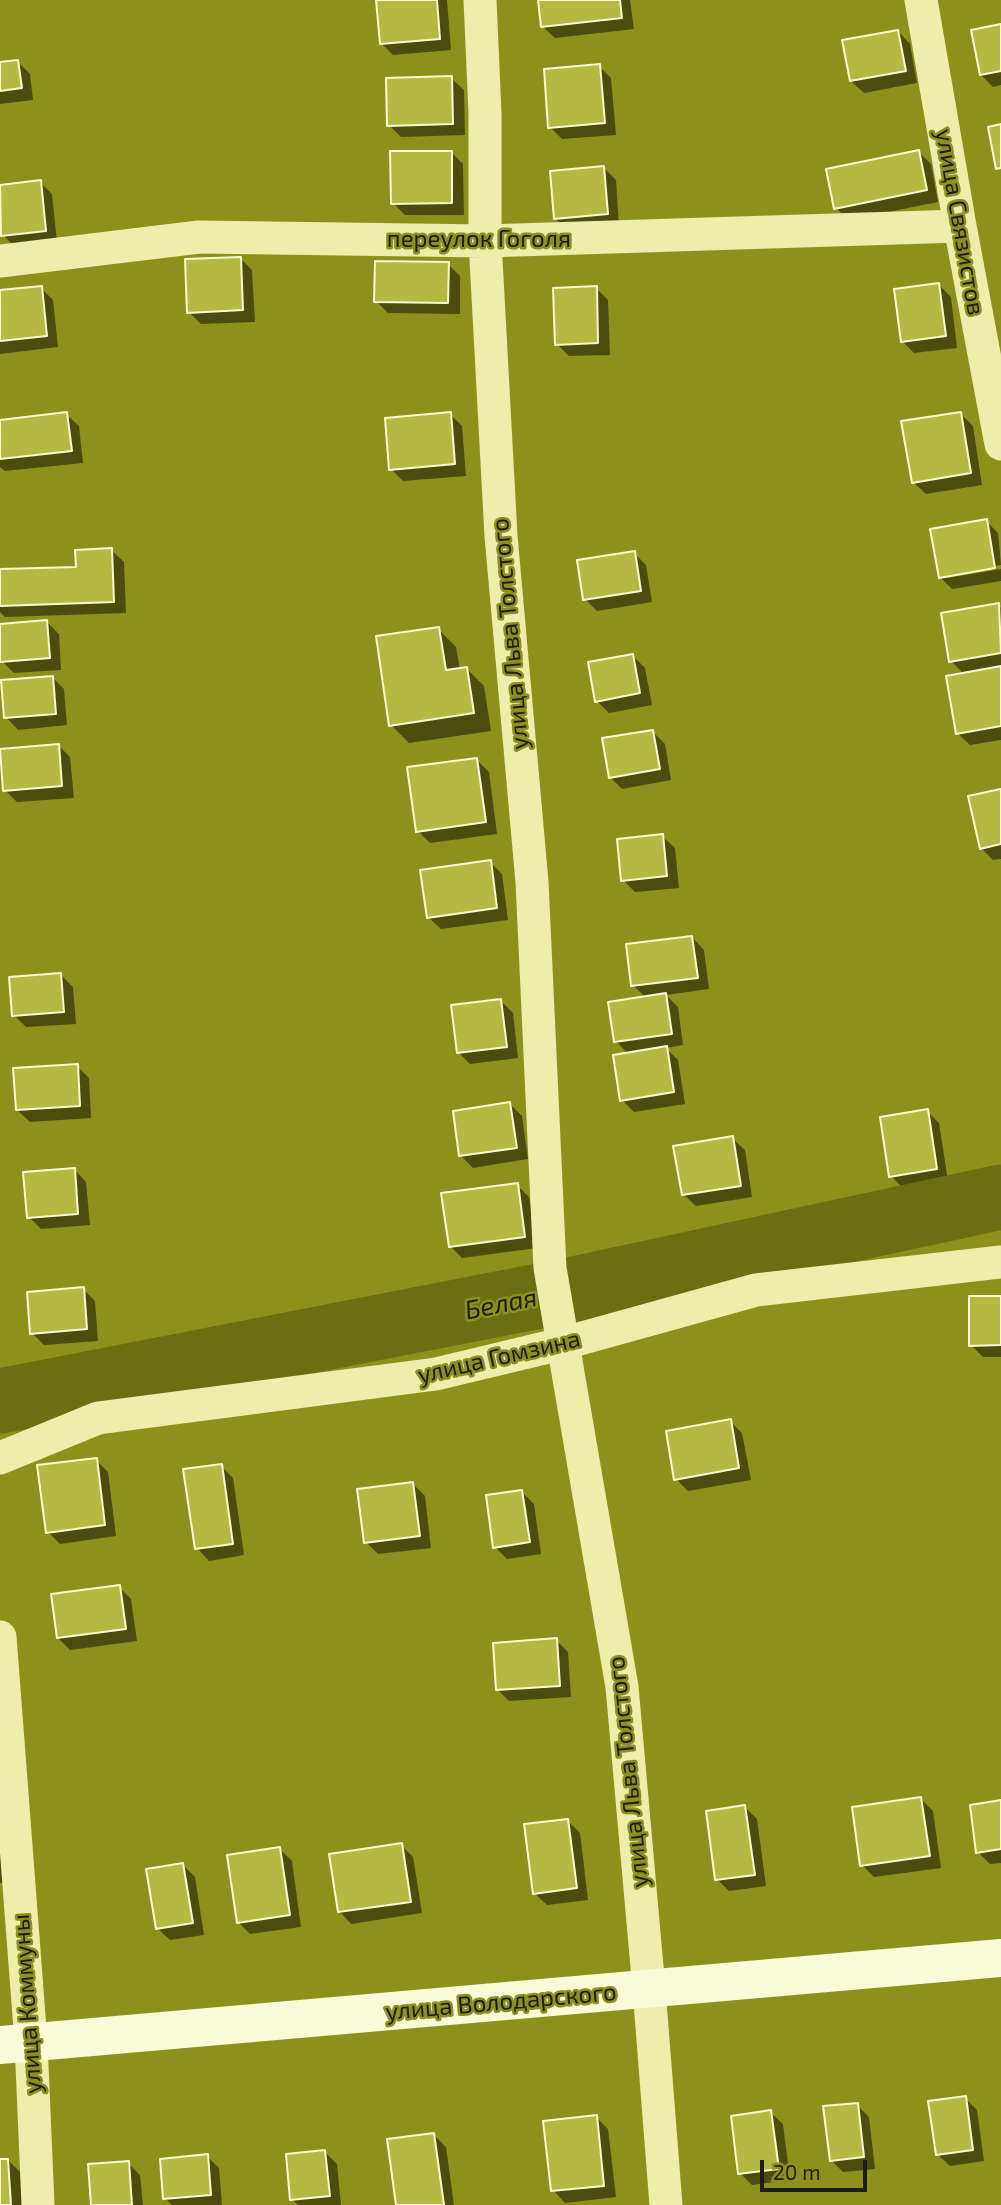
<!DOCTYPE html>
<meta charset="utf-8">
<style>
body{margin:0}
#map{position:relative;width:1001px;height:2205px;overflow:hidden;background:#8c911b;font-family:"Exo 2",sans-serif}
canvas{display:block}
.scale{position:absolute;left:760px;top:2160px;width:107px;height:32px;box-sizing:border-box;border:4px solid #1d1d1d;border-top:0;padding-left:9px;font-size:21px;line-height:24px;white-space:nowrap;color:#1d1d1d;-webkit-text-stroke:5px #8c911b;paint-order:stroke}
</style>
<div id="map">
<canvas width="1001" height="2205"></canvas>
<div class="scale">20 m</div>
</div>
<script>
const ctx = document.querySelector('canvas').getContext('2d');
ctx.lineJoin = 'round';
function fillPath(path, color) { ctx.fillStyle = color; ctx.fill(path, 'evenodd'); }
const shape = rows => new Path2D(rows.map(r => 'M' + r).join(''));
function strokePath(path, color, width, dash) { ctx.strokeStyle = color; ctx.lineWidth = width; ctx.lineCap = dash ? 'butt' : 'round'; ctx.setLineDash(dash || []); ctx.stroke(path); }
function write(font, color, halo, rows, align = 'center') {
  ctx.font = font + ' "Exo 2",sans-serif'; ctx.lineWidth = 5; ctx.setLineDash([]); ctx.textBaseline = 'middle'; ctx.strokeStyle = halo; ctx.fillStyle = color; for (const [text, x, y, turn = 0] of rows) {
    ctx.save(); ctx.translate(x, y); ctx.rotate((+turn || 0) * Math.PI / 180); ctx.textAlign = isNaN(turn) ? turn : align; if (halo) ctx.strokeText(text, 0, 0); ctx.fillText(text, 0, 0); ctx.restore();
  }
}
const shadow = shape([
 [378,0,447,0,451,50,393,55,381,43],
 [540,0,630,0,634,29,555,38,542,26],
 [1001,26,1001,85,993,87,981,75],
 [898,31,910,44,917,83,864,93,851,81],
 [18,62,30,74,33,100,0,104,0,64],
 [599,66,611,78,616,135,562,139,550,127],
 [451,78,464,90,465,135,401,137,389,125],
 [451,152,463,164,464,215,405,215,393,203],
 [919,152,931,164,938,202,848,220,836,208],
 [604,168,616,180,619,226,567,230,555,218],
 [40,182,52,194,57,242,15,247,3,235,0,187],
 [240,258,252,270,255,322,201,324,189,312],
 [448,264,460,276,460,314,388,313,376,301],
 [939,285,951,297,957,348,914,353,902,341],
 [41,288,53,300,58,347,0,354,0,292],
 [596,288,608,300,610,355,569,356,557,344],
 [66,414,79,426,83,463,5,471,0,467,0,422],
 [450,414,462,426,466,476,403,481,391,469],
 [961,414,973,426,982,485,926,494,913,482],
 [986,521,998,533,1001,565,947,574,947,578,1001,569,1001,581,952,589,940,577],
 [111,550,124,562,126,613,5,617,0,612,0,571,78,568],
 [634,553,646,565,652,602,597,611,585,599],
 [998,605,1001,608,1001,740,970,745,957,733,964,674,951,661],
 [47,622,59,634,61,670,14,673,2,661,0,626],
 [438,629,456,647,460,670,467,669,484,686,491,731,409,743,391,725],
 [633,656,645,668,652,705,609,713,597,701],
 [52,677,64,689,67,725,18,730,6,717],
 [653,732,665,744,671,780,622,789,610,777],
 [58,745,70,757,74,798,17,802,5,790],
 [477,760,489,772,497,834,430,843,418,831],
 [1001,791,1001,859,993,860,981,848],
 [662,836,675,848,679,888,635,892,623,880],
 [490,862,502,874,508,920,441,929,428,917],
 [692,937,704,950,709,989,666,995,678,1007,683,1045,666,1048,678,1060,685,1104,634,1112,622,1100,628,1054,616,1041,646,998,633,985],
 [61,975,73,987,76,1024,26,1027,14,1015],
 [501,1001,513,1013,518,1058,470,1064,458,1052],
 [77,1066,89,1078,91,1118,30,1122,17,1110],
 [510,1104,522,1116,528,1159,473,1168,461,1156],
 [927,1111,939,1123,948,1181,903,1188,891,1176],
 [732,1138,745,1150,752,1197,696,1206,683,1194],
 [74,1169,86,1182,90,1225,41,1229,29,1217],
 [517,1185,529,1197,537,1248,462,1258,450,1246],
 [83,1289,95,1301,98,1341,44,1345,32,1333],
 [1001,1298,1001,1357,983,1357,971,1345],
 [730,1421,742,1433,751,1480,688,1491,676,1479],
 [96,1460,108,1472,116,1536,60,1544,48,1532],
 [221,1466,233,1478,244,1555,209,1561,197,1548],
 [413,1484,425,1496,431,1548,378,1554,366,1542],
 [522,1492,534,1504,541,1554,507,1559,495,1547],
 [119,1587,131,1599,137,1641,70,1650,58,1638],
 [556,1640,568,1652,571,1697,509,1701,497,1689],
 [921,1799,933,1811,941,1868,874,1877,862,1865],
 [1001,1802,1001,1863,990,1864,978,1852],
 [745,1807,757,1819,766,1886,729,1891,717,1879],
 [568,1821,580,1833,588,1900,547,1905,534,1893],
 [0,1835,16,1881,0,1883],
 [401,1845,413,1857,422,1913,351,1924,339,1911],
 [280,1849,292,1861,301,1927,250,1934,238,1922],
 [183,1865,195,1877,204,1935,170,1940,157,1928],
 [965,2098,977,2110,984,2161,950,2166,937,2154],
 [857,2105,869,2117,875,2169,843,2172,831,2160],
 [770,2112,783,2124,790,2180,752,2185,740,2173],
 [596,2117,608,2129,616,2197,565,2203,553,2190],
 [434,2135,446,2147,454,2205,398,2205],
 [325,2152,337,2164,341,2205,298,2205,292,2199],
 [207,2156,219,2168,222,2205,172,2205,165,2198],
 [8,2160,26,2178,27,2205,0,2205,0,2161],
 [128,2163,140,2175,143,2205,93,2205]
]);
const river = shape([
 [0,1401,570,1290,1001,1197]
]);
const building = shape([
 [376,0,437,0,440,39,380,44,376,0],
 [538,0,620,0,622,18,541,27,538,0],
 [1001,24,1001,71,980,75,971,30,1001,24],
 [898,30,906,71,850,81,842,40,898,30],
 [18,60,22,88,0,91,0,62,18,60],
 [600,64,605,123,548,128,544,69,600,64],
 [452,76,453,124,387,126,386,78,452,76],
 [1001,124,1001,168,996,169,988,127,1001,124],
 [919,150,927,190,834,209,826,169,919,150],
 [390,151,452,151,452,203,391,204,390,151],
 [604,166,608,214,554,219,550,171,604,166],
 [41,180,46,231,1,236,0,185,41,180],
 [241,257,243,310,187,313,185,259,241,257],
 [375,261,449,262,448,303,374,302,375,261],
 [939,283,946,336,901,342,894,289,939,283],
 [42,286,47,336,0,341,0,290,42,286],
 [597,286,598,343,555,345,553,288,597,286],
 [67,412,72,451,0,459,0,420,67,412],
 [451,412,455,464,389,470,385,418,451,412],
 [961,412,971,473,912,483,901,421,961,412],
 [987,519,995,568,939,578,930,529,987,519],
 [112,548,114,602,0,606,0,569,76,567,75,550,112,548],
 [635,551,641,591,583,600,577,560,635,551],
 [999,603,1001,653,949,662,941,613,999,603],
 [47,620,50,658,0,662,0,624,47,620],
 [439,627,446,670,467,667,474,713,389,726,376,636,439,627],
 [633,654,640,693,595,702,588,662,633,654],
 [1001,666,1001,726,956,734,946,676,1001,666],
 [53,676,56,714,4,718,1,680,53,676],
 [653,730,660,769,609,778,602,738,653,730],
 [59,744,62,786,3,791,0,749,59,744],
 [477,758,486,822,416,832,407,767,477,758],
 [1001,789,1001,844,980,849,968,796,1001,789],
 [663,834,667,876,621,881,617,839,663,834],
 [491,860,497,908,427,918,420,870,491,860],
 [692,936,698,978,631,986,626,944,692,936],
 [61,973,64,1012,12,1016,9,977,61,973],
 [666,993,672,1034,614,1042,608,1002,666,993],
 [501,999,507,1047,457,1053,451,1005,501,999],
 [667,1046,674,1092,620,1101,613,1055,667,1046],
 [78,1064,80,1106,16,1110,13,1068,78,1064],
 [510,1102,517,1148,459,1156,453,1111,510,1102],
 [928,1109,937,1169,889,1177,880,1117,928,1109],
 [733,1136,741,1186,682,1195,673,1146,733,1136],
 [75,1168,78,1214,27,1218,23,1172,75,1168],
 [518,1183,525,1237,449,1247,441,1193,518,1183],
 [84,1287,87,1329,30,1334,27,1292,84,1287],
 [969,1296,1001,1296,1001,1345,969,1346,969,1296],
 [731,1419,739,1468,674,1480,666,1431,731,1419],
 [97,1458,105,1525,46,1533,37,1465,97,1458],
 [222,1464,233,1544,195,1549,183,1469,222,1464],
 [413,1482,420,1536,364,1543,357,1489,413,1482],
 [522,1490,530,1542,493,1548,486,1495,522,1490],
 [120,1585,126,1629,57,1638,51,1594,120,1585],
 [557,1638,560,1686,496,1690,493,1643,557,1638],
 [921,1797,930,1856,860,1866,852,1807,921,1797],
 [1001,1800,1001,1849,976,1853,970,1805,1001,1800],
 [745,1805,755,1875,715,1880,706,1811,745,1805],
 [568,1819,577,1888,533,1894,524,1824,568,1819],
 [402,1843,411,1902,338,1912,329,1854,402,1843],
 [280,1847,290,1915,237,1923,227,1855,280,1847],
 [183,1863,193,1923,156,1929,146,1869,183,1863],
 [966,2096,973,2150,936,2155,928,2101,966,2096],
 [858,2103,864,2157,830,2161,823,2106,858,2103],
 [771,2110,779,2169,738,2174,731,2116,771,2110],
 [597,2115,604,2186,551,2191,543,2121,597,2115],
 [434,2133,444,2205,396,2205,387,2139,434,2133],
 [325,2150,330,2196,290,2200,286,2154,325,2150],
 [208,2154,211,2195,163,2199,160,2159,208,2154],
 [0,2159,8,2159,11,2205,0,2205,0,2159],
 [129,2161,132,2205,91,2205,88,2164,129,2161]
]);
const street = shape([
 [480,0,485,113,485,241,501,536,532,882,550,1268,622,1687,649,1989,666,2205],
 [921,0,960,226,1001,444],
 [0,261,199,237,485,241,960,226],
 [0,1458,98,1418,436,1374,561,1344,756,1290,1001,1262],
 [0,1637,31,2042,38,2205]
]);
const secondary = shape([
 [0,2045,1001,1958]
]);
const streetNames = [
 ["улица Связистов",960,222,80],
 ["переулок Гоголя",479,239],
 ["улица Льва Толстого",510,634,-95],
 ["улица Гомзина",499,1357,-13],
 ["улица Льва Толстого",628,1772,-96],
 ["улица Володарского",501,2002,-5],
 ["улица Коммуны",27,2004,-94]
];
const waterNames = [
 ["Белая",501,1304,-11]
];
fillPath(shadow, '#0007');
strokePath(river, '#6a6f12', 65);
fillPath(building, '#b4b944');
strokePath(building, '#f9fad1', 2);
strokePath(street, '#edeeab', 33);
strokePath(secondary, '#f9fad8', 38);
write('24px', '#1d1d1d', '#8c911b', streetNames);
write('italic 26px', '#1c1c19', '#8c911b', waterNames);
</script>
